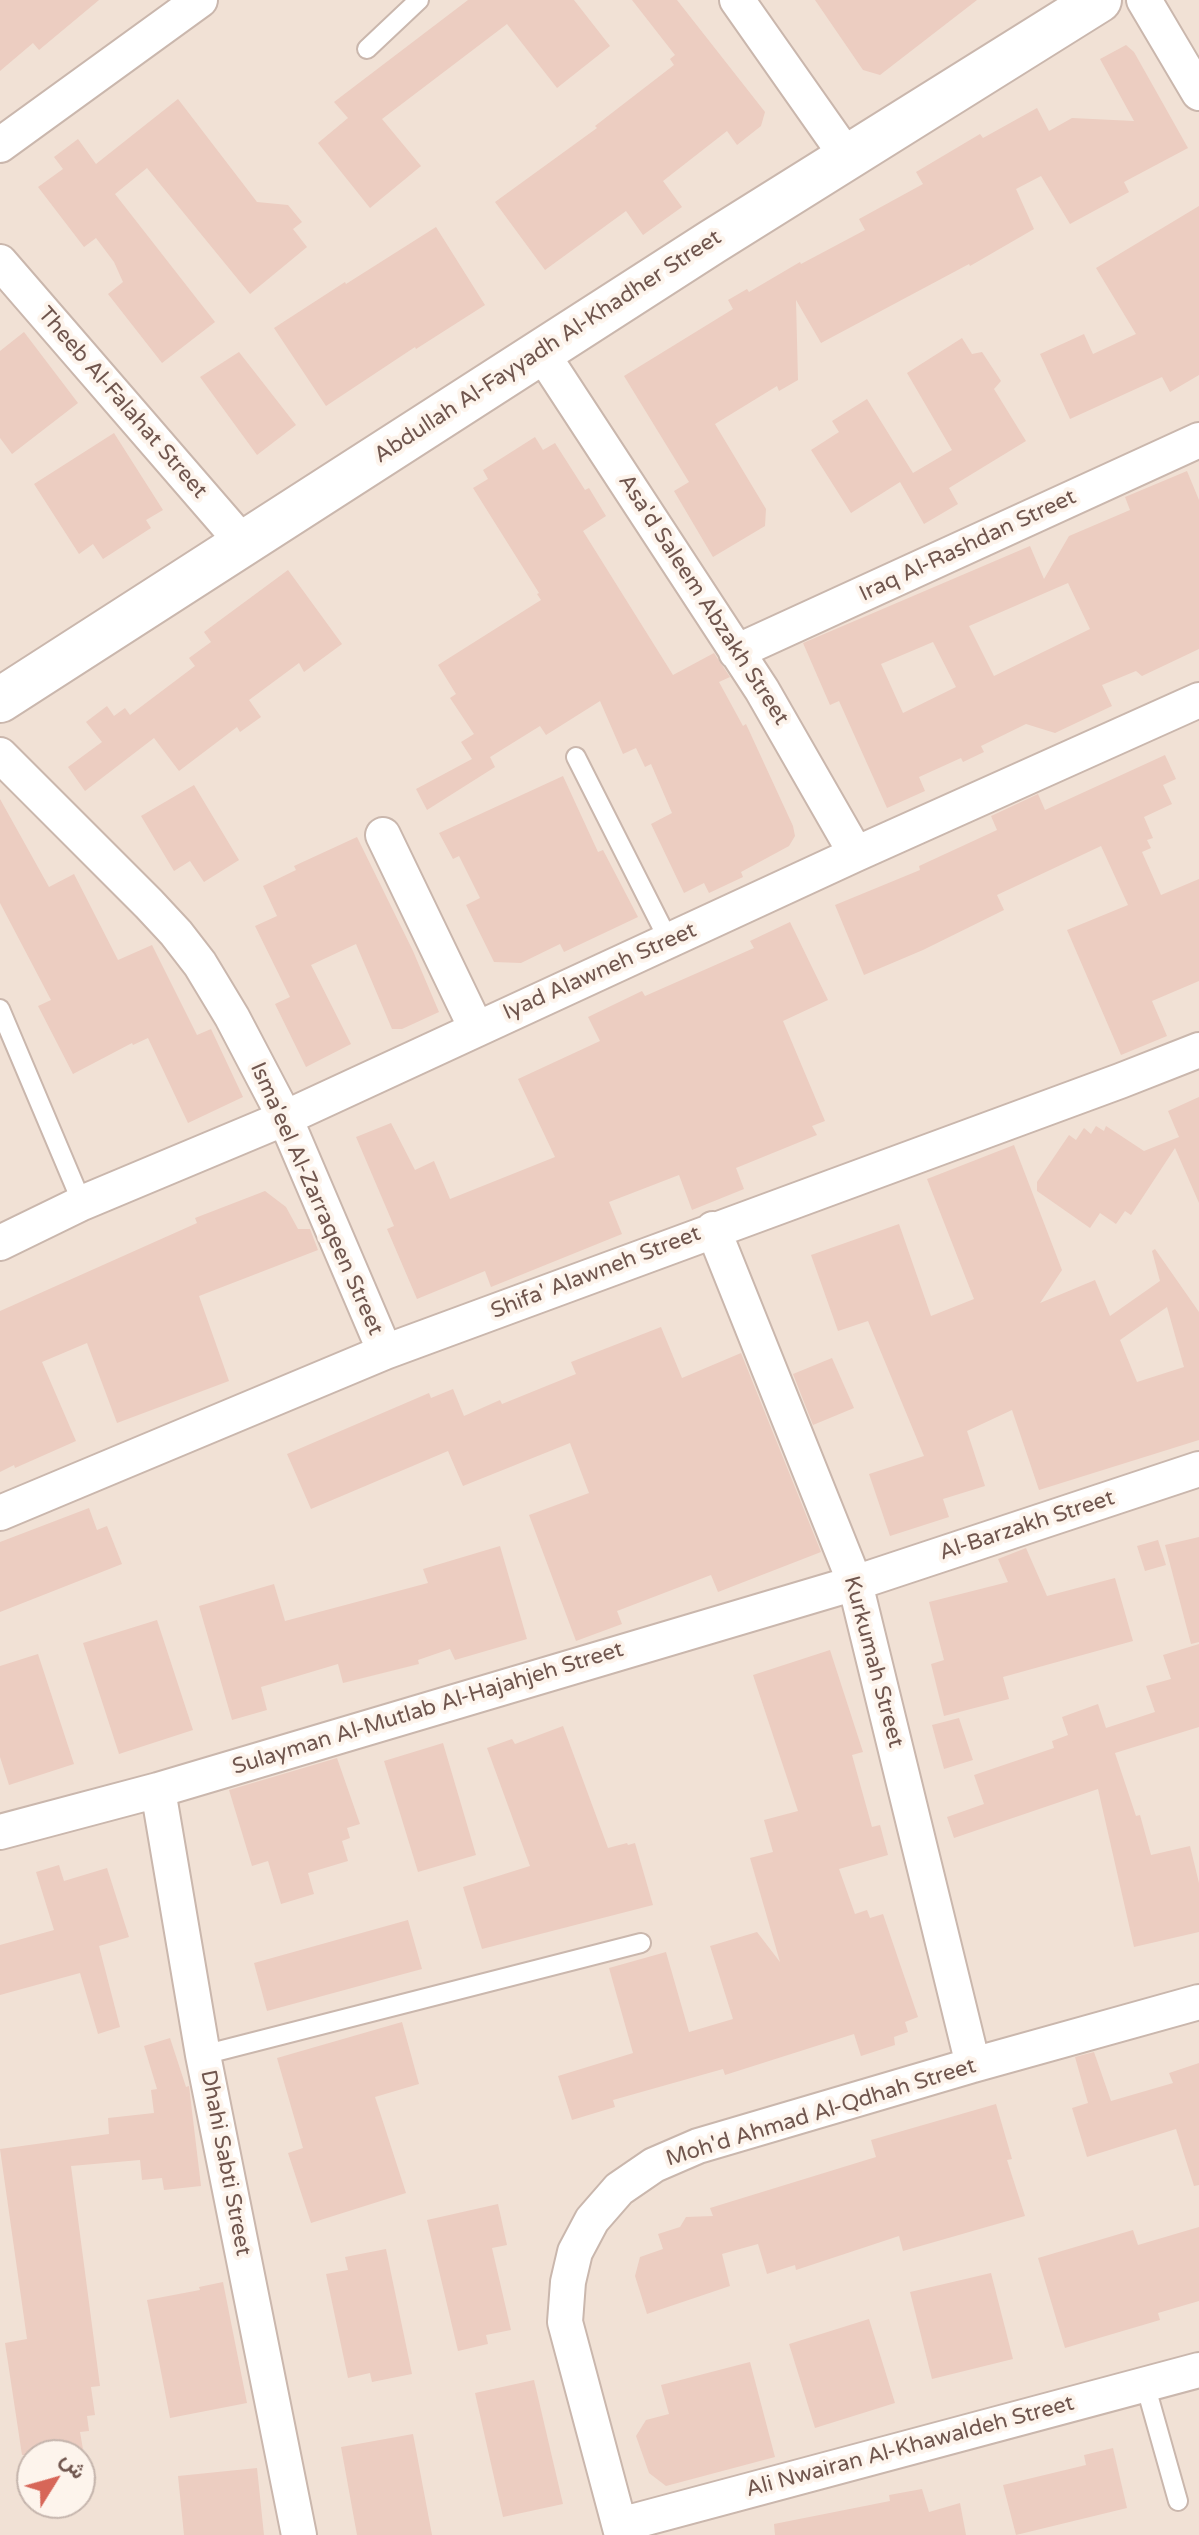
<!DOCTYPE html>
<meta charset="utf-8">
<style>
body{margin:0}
#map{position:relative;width:1199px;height:2535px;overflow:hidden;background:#faf0e6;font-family:"Varela Round",Vazirmatn,sans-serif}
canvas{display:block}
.north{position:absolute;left:16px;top:2439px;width:80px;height:80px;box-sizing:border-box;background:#fdf4ec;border:2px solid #c5b5ad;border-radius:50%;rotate:53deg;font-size:22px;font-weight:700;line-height:32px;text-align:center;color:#70564e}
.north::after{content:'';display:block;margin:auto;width:28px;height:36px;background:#d76658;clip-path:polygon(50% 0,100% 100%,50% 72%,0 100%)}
</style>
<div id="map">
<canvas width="1199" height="2535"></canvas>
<div class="north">ش</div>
</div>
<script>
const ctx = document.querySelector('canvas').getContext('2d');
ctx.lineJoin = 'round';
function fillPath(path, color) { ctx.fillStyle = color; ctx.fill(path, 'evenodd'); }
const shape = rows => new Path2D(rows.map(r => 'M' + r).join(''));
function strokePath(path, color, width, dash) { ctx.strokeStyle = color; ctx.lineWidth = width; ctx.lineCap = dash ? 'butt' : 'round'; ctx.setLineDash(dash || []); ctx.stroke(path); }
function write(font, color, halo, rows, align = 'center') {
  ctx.font = font + ' "Varela Round",sans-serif'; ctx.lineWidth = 8; ctx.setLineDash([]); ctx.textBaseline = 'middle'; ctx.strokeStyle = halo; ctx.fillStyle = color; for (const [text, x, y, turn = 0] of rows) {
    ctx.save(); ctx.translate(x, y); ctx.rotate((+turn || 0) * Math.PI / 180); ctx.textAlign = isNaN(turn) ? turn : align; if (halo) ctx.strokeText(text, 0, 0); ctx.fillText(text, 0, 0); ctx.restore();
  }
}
const residential = shape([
 [0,0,1199,0,1199,2535,0,2535],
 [32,2455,80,2455,80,2503,32,2503]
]);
const building = shape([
 [0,0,99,0,39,50,33,43,0,71],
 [468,0,574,0,610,46,557,88,507,24,382,119,421,166,370,208,318,143,348,118,334,102],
 [632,0,677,0,765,112,761,126,737,145,727,131,663,181,682,207,643,235,626,211,545,270,495,202,597,128,595,126,674,65,670,59,675,55],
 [815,0,977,0,880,75,863,70],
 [1126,45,1134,52,1188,148,1124,182,1129,192,1070,224,1041,176,1016,189,1034,229,970,266,969,264,821,343,796,300,798,380,779,391,777,386,715,424,766,509,765,526,713,557,674,491,689,482,624,376,733,309,728,300,747,289,749,292,800,262,801,264,865,230,859,219,923,184,916,172,980,134,983,138,1037,108,1049,131,1072,118,1134,121,1100,59],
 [178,99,257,202,288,205,302,222,293,229,307,247,250,294,147,168,115,194,215,322,162,363,108,294,123,282,114,262,96,238,84,247,38,187,63,169,54,157,78,139,96,164],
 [1199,206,1199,375,1170,392,1162,377,1070,419,1040,354,1084,334,1093,354,1136,334,1096,268],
 [436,227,485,305,416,349,415,347,326,406,274,328,345,282,346,284],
 [24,332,78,403,12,454,0,438,0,351],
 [962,338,972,354,982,352,1001,381,994,389,1026,441,949,488,958,504,924,524,900,482,851,513,811,450,839,432,832,421,867,399,913,473,952,450,907,373],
 [239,352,296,425,257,455,200,377],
 [114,433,163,510,146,520,151,528,103,559,93,544,79,554,34,484],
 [535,437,543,450,555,443,585,490,589,488,606,516,583,531,673,675,714,653,730,677,719,682,743,726,746,724,793,826,795,836,789,846,741,872,743,877,709,893,704,883,684,893,651,824,672,813,651,764,645,767,636,748,623,754,600,701,546,735,540,726,490,757,495,767,427,810,416,789,472,759,461,742,474,734,450,698,456,694,438,665,541,600,537,594,539,593,473,488,488,479,483,470],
 [1187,471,1199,500,1199,649,1142,676,1136,671,1102,685,1112,706,1055,733,1026,724,981,746,984,752,963,762,961,758,919,777,925,791,887,808,839,701,830,705,803,643,1030,546,1044,579,1069,536,1130,510,1125,497],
 [1068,583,1090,629,994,676,969,626],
 [933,642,956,687,903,713,881,664],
 [288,570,342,644,304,672,299,663,249,700,261,717,240,732,237,727,179,771,154,738,85,791,68,767,102,742,86,722,107,706,114,716,125,708,130,715,195,666,189,658,211,642,204,632],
 [1165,755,1176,779,1163,785,1172,804,1144,817,1153,838,1147,840,1151,848,1142,852,1161,895,1199,879,1199,981,1152,1001,1167,1036,1121,1055,1067,930,1128,905,1101,846,997,895,1004,910,923,950,864,975,835,905,920,870,919,866,997,830,991,816,1004,810,1038,794,1045,810],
 [563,776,598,852,603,850,638,917,564,952,560,944,521,963,494,962,466,905,480,898,459,856,453,859,439,833],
 [194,785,239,860,204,882,190,861,174,871,141,816],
 [0,799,49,887,74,874,118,960,152,945,197,1035,211,1029,243,1097,188,1123,148,1038,133,1045,132,1043,73,1074,38,1006,51,1000,0,903],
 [357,837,413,951,439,1012,402,1029,392,1029,356,944,311,965,351,1044,306,1067,275,1004,290,997,255,926,277,916,263,886,296,870,294,866],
 [790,922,828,1000,783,1021,825,1121,812,1126,817,1135,736,1168,744,1189,692,1210,679,1175,609,1202,622,1234,491,1287,485,1271,417,1299,387,1229,394,1226,356,1137,391,1123,415,1170,434,1161,450,1199,555,1157,518,1079,600,1041,588,1017,642,991,645,996,754,948,750,941],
 [1199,1097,1199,1203,1175,1148,1131,1215,1125,1211,1116,1224,1100,1213,1090,1228,1037,1191,1037,1182,1069,1135,1076,1140,1084,1128,1091,1134,1096,1126,1104,1131,1106,1126,1144,1151,1179,1137,1168,1111],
 [1014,1145,1062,1270,1040,1303,1095,1280,1110,1316,1160,1281,1152,1251,1155,1249,1199,1312,1199,1440,1039,1490,1012,1410,967,1431,985,1486,943,1499,949,1517,890,1536,869,1474,924,1456,868,1321,838,1331,811,1255,899,1224,931,1316,974,1299,927,1179],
 [1167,1307,1184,1367,1137,1382,1120,1340],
 [265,1191,286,1207,298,1229,310,1229,318,1250,199,1296,229,1381,117,1423,87,1343,42,1362,76,1441,15,1468,14,1465,0,1472,0,1311,197,1223,195,1218],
 [661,1327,682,1378,741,1353,821,1552,718,1592,711,1575,617,1611,622,1624,576,1641,529,1515,589,1493,570,1443,463,1486,448,1451,311,1509,287,1454,429,1393,431,1398,453,1389,464,1416,500,1400,502,1404,576,1374,571,1362],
 [832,1358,854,1408,813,1425,793,1374],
 [89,1508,97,1530,107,1526,122,1564,0,1612,0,1542],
 [1199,1537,1199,1642,1191,1644,1165,1545],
 [1158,1540,1166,1565,1145,1571,1137,1546],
 [500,1546,527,1639,455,1660,450,1649,418,1660,419,1664,343,1683,338,1664,261,1687,267,1710,232,1720,199,1606,274,1584,285,1621,428,1583,423,1569],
 [1026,1548,1047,1596,1115,1578,1133,1641,1003,1677,1009,1699,944,1716,931,1664,944,1660,929,1602,1008,1582,998,1559],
 [157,1620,193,1730,119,1754,83,1643],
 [1199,1644,1199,1727,1115,1753,1136,1816,1140,1815,1151,1855,1190,1846,1199,1883,1199,1932,1134,1947,1098,1789,954,1838,947,1817,984,1804,974,1775,1054,1748,1052,1741,1068,1735,1062,1717,1098,1704,1106,1728,1155,1712,1146,1686,1171,1679,1163,1655],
 [830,1650,863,1752,852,1755,872,1827,880,1825,888,1855,839,1869,855,1914,867,1910,870,1918,883,1914,918,2017,905,2022,908,2032,894,2037,895,2045,861,2056,854,2034,725,2075,723,2069,613,2100,615,2107,572,2120,558,2076,633,2053,609,1968,666,1952,689,2032,733,2019,710,1946,757,1932,780,1962,750,1858,773,1852,764,1820,798,1811,753,1675],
 [38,1654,74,1764,9,1785,0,1757,0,1666],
 [959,1718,973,1760,944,1769,932,1725],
 [563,1726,608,1848,627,1843,628,1845,635,1843,653,1905,482,1949,463,1887,530,1866,487,1748,512,1739,515,1744],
 [443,1743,476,1855,418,1872,384,1761],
 [337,1758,360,1824,347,1828,350,1838,342,1841,348,1861,308,1873,314,1894,281,1904,268,1861,252,1866,229,1790],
 [59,1865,64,1881,107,1868,129,1937,99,1946,120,2027,98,2034,80,1973,0,1995,0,1945,54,1930,36,1872],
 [408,1920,422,1969,267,2011,254,1963],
 [402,2022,419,2084,375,2097,406,2193,311,2223,288,2153,303,2148,277,2058],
 [170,2038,186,2087,189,2086,201,2186,164,2190,162,2178,142,2180,140,2160,71,2166,100,2386,91,2387,95,2415,87,2416,89,2431,80,2432,84,2455,22,2455,5,2343,27,2339,0,2149,109,2134,108,2118,154,2113,151,2090,157,2089,144,2046],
 [1094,2052,1111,2101,1173,2083,1169,2073,1199,2063,1199,2185,1194,2186,1176,2129,1087,2157,1072,2108,1088,2103,1075,2057],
 [996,2104,1012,2159,1007,2160,1025,2216,903,2251,899,2236,796,2270,795,2265,767,2274,758,2244,722,2254,730,2286,647,2314,635,2276,640,2257,663,2249,658,2234,680,2227,686,2217,713,2216,710,2208,876,2157,871,2140],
 [498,2204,507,2245,492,2248,511,2330,486,2335,488,2344,458,2351,427,2220],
 [1199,2227,1199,2301,1158,2313,1160,2320,1065,2348,1038,2258,1133,2230,1138,2245],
 [386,2249,412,2374,372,2382,370,2373,348,2378,326,2274,348,2270,345,2257],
 [991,2273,1013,2359,932,2379,910,2292],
 [223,2282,247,2403,170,2418,147,2300,200,2290,199,2287],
 [869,2319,895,2403,815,2428,789,2344],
 [750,2362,775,2457,666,2486,649,2473,636,2436,646,2420,669,2414,661,2385],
 [534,2380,563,2504,503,2517,475,2393],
 [413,2434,432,2535,357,2535,341,2447],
 [1113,2448,1127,2508,1016,2535,1003,2485,1086,2465,1084,2455],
 [257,2468,264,2535,184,2535,178,2476],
 [922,2489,929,2512,960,2503,966,2535,775,2535,774,2524,890,2501,889,2495]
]);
const service = shape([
 [367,49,419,0],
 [576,757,669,941],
 [0,1009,82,1203],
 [203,2055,641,1943],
 [1145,2384,1178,2501]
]);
const minor = shape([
 [737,0,848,158],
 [1144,0,1199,93],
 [0,145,200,0],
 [0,262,244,544],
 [541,352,762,690,856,854],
 [736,652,1199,440],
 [0,755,149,904,176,933,200,964,232,1017,285,1118,385,1352],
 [383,835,476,1028],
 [713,1229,855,1583,973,2065],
 [0,1243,82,1203,285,1118,856,854,1199,700],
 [0,1513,385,1352,1120,1081,1199,1050],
 [158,1790,203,2055,299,2535],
 [0,1832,158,1790,855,1583,1199,1469],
 [620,2525,1199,2370],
 [622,2535,565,2322,568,2282,575,2252,592,2220,619,2189,654,2165,698,2146,973,2065,1199,2002]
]);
const tertiary = shape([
 [0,700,712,242,1099,0]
]);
const streetNames = [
 ["Abdullah Al-Fayyadh Al-Khadher Street",548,347,-33],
 ["Theeb Al-Falahat Street",122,403,49],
 ["Iraq Al-Rashdan Street",968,546,-25],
 ["Asa'd Saleem Abzakh Street",703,600,57],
 ["Iyad Alawneh Street",600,972,-24],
 ["Isma'eel Al-Zarraqeen Street",316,1199,66],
 ["Shifa' Alawneh Street",596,1273,-21],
 ["Al-Barzakh Street",1027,1526,-18],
 ["Kurkumah Street",873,1662,75],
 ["Sulayman Al-Mutlab Al-Hajahjeh Street",428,1709,-17],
 ["Moh'd Ahmad Al-Qdhah Street",821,2113,-17],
 ["Dhahi Sabti Street",225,2163,79],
 ["Ali Nwairan Al-Khawaldeh Street",910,2447,-15]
];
fillPath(residential, '#f1e1d5');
fillPath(building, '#eccdc1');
strokePath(service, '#cab7ad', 22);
strokePath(minor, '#cab7ad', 38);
strokePath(tertiary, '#cab7ad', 48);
strokePath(service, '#fff', 18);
strokePath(minor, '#fff', 34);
strokePath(tertiary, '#fff', 44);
write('22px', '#70564e', '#fdf4ec', streetNames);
</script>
